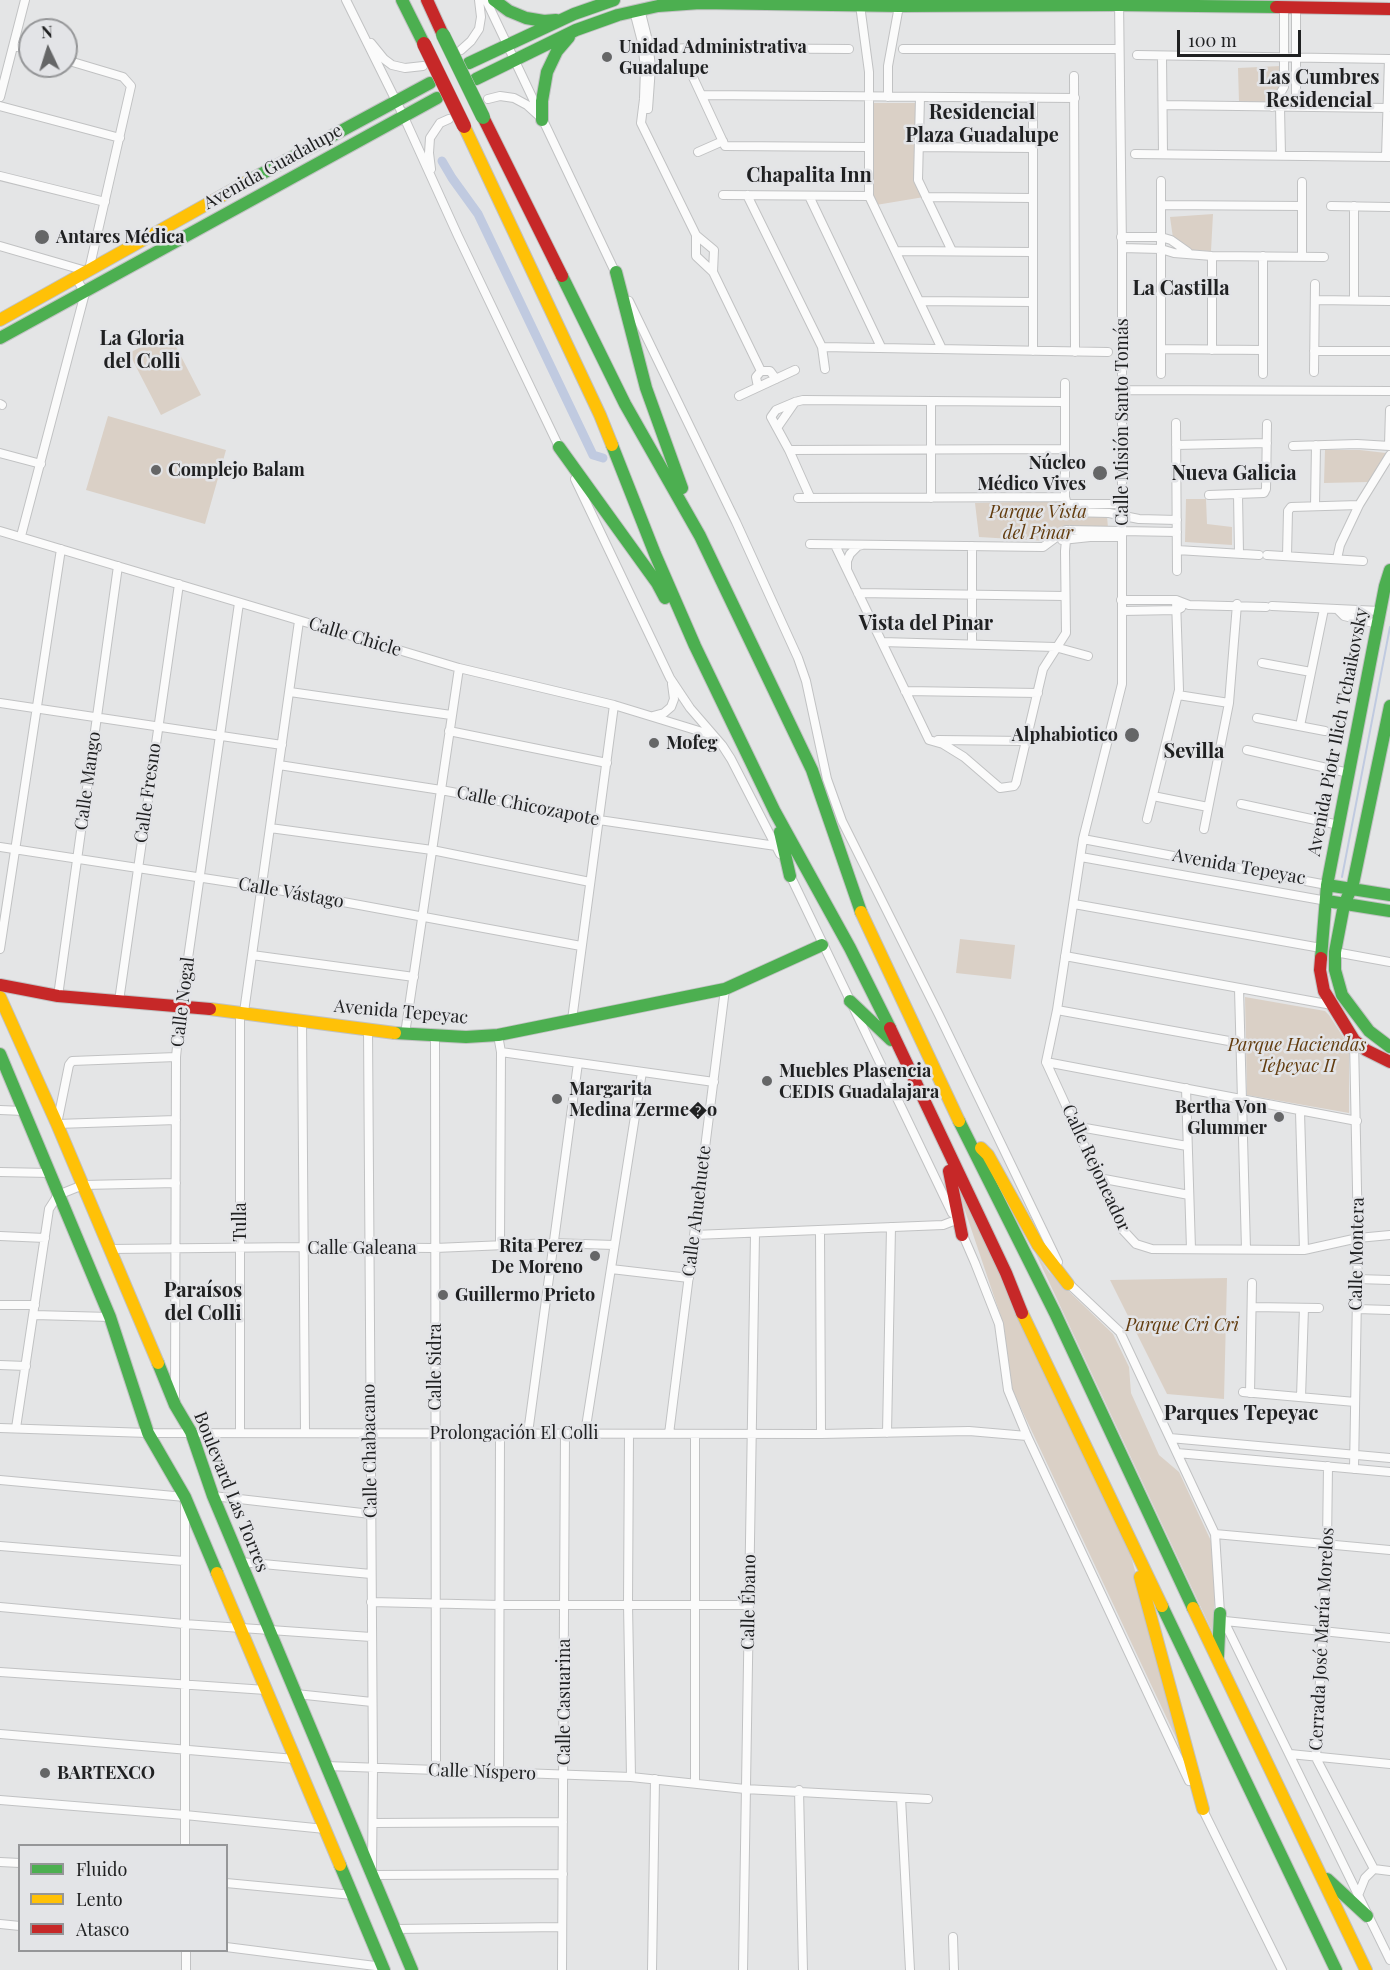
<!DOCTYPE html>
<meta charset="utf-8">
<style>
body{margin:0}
#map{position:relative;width:1390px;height:1970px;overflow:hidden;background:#e4e5e6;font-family:"Playfair Display",serif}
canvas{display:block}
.legend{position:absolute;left:18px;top:1844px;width:210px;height:108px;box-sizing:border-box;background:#e3e4e7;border:2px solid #959698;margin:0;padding:8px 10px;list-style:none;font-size:18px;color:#202122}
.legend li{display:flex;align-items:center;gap:12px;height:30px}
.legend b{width:30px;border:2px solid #959698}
.north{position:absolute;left:18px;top:18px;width:60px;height:60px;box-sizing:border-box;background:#e3e4e7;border:2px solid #959698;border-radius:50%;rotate:356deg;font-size:16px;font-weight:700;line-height:24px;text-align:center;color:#202122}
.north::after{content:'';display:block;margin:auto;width:21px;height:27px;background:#656667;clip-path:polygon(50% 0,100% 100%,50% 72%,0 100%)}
.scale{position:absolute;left:1177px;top:30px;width:124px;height:27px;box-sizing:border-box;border:3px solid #202122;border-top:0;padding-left:8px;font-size:18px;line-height:21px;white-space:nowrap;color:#202122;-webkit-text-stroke:4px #e3e4e7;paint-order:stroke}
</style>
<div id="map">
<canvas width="1390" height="1970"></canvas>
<ul class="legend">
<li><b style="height:8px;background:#4caf50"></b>Fluido</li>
<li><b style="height:8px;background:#ffc107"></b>Lento</li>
<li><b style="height:8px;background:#c62828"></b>Atasco</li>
</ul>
<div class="north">N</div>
<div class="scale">100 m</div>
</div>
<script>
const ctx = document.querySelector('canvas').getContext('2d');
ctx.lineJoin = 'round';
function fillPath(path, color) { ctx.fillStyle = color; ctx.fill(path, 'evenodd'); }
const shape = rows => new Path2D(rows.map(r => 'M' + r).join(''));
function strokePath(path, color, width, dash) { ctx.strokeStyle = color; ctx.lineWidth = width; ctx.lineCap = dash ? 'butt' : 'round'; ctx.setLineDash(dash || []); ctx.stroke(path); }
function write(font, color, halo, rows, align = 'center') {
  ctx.font = font + ' "Playfair Display",serif'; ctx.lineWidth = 5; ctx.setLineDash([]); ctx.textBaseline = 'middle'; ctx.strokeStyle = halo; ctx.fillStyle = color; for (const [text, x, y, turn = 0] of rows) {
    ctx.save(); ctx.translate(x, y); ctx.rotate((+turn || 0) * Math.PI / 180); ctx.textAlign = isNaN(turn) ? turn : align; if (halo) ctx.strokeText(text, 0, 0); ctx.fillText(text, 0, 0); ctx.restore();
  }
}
const green = shape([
 [1281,66,1282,86,1271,103,1239,102,1238,68],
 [871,103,916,103,916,142,924,197,876,205,872,196],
 [1213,214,1211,251,1192,250,1173,238,1170,217],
 [169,333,201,395,161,415,129,353],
 [108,416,226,450,205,524,86,490],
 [1325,450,1360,450,1386,453,1368,482,1324,483],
 [1186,499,1206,499,1207,524,1232,527,1232,545,1185,542],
 [1064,501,1066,508,1107,516,1108,528,1067,525,1057,531,1052,538,1046,541,979,537,975,503],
 [960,939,1015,945,1011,979,956,973],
 [1245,997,1325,1011,1329,1015,1349,1046,1349,1113,1247,1095],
 [954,1178,1129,1549,1187,1761,1012,1389,1003,1323],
 [1035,1252,1049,1272,1113,1334,1129,1367,1131,1393,1159,1455,1179,1472,1211,1541,1215,1600,1212,1631],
 [1227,1278,1224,1399,1167,1394,1110,1280]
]);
const stream = shape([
 [1342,877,1390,627]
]);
const canal = shape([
 [442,161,452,178,478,214,593,455,603,458]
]);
const street = shape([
 [346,0,403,115,458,236,560,449],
 [486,0,617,276],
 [1119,0,1122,248,1122,684,1083,839,1057,1010,1046,1062,1123,1230,1136,1244,1152,1249,1304,1250,1358,1238,1390,1235],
 [860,5,869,72,869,196,942,349],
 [640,9,648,41,651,67,648,109],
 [634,11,642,42,645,68,644,99,641,123,696,235,714,250,713,272],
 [371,43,384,59,392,65,405,68,423,66],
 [14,46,30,50],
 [903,49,1119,49],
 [461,50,471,41,479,29,481,17,479,0],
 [643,50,692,48,849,49],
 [1137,55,1390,59],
 [1162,56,1163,154],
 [66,60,123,77,131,86,89,270],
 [691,73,725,146,869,147],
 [1074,76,1075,352],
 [702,95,1075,98],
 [0,97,25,0],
 [888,97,888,66,899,6],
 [920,97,918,180,952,251],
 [488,99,500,96,514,98,527,105,538,115],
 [1163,105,1388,108],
 [0,106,120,138],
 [1272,107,1284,87,1284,8],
 [1280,107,1281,155],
 [1296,107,1296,8],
 [919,147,1032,148],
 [698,152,723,141],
 [1135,154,1390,157],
 [1386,157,1389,59],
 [431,169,429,153,430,138,440,123,449,119],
 [0,176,105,202],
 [1161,181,1161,374],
 [723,195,869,196],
 [747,195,822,347,825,369],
 [809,196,881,347],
 [926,197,1032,198],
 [1161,205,1302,206],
 [1331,206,1390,207],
 [696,235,696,256,713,272,761,371],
 [1121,237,1161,237,1171,240,1188,252],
 [0,246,86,271],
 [1122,248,1161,249,1174,253,1212,256,1324,257],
 [896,251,1033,252],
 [1212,256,1212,350],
 [1263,256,1263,374],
 [1302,257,1302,182],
 [1315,300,1390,301],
 [1354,300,1354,206],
 [629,301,736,522,798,658,806,681,827,779,842,821,939,1015,1058,1262],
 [920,301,1033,302],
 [822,347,1108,352],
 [1161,349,1263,350],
 [1033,351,1033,98],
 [1314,351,1390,351],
 [1314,372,1315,284],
 [1065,383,1065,497,1069,512,1109,513,1139,519,1177,520],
 [758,387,756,377,761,371,770,371,776,379],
 [1122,390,1390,391],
 [739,396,795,370],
 [0,404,2,405],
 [1176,423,1177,571],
 [777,428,795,402],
 [1176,445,1267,443],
 [1389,445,1390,410],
 [1293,446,1357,444,1390,446],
 [789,450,1064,449],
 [0,453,41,464],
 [575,479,670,678,690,708,722,745,731,759,780,854],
 [1209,495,1264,493,1266,489,1267,424],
 [1238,495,1239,553],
 [810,497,789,450,771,417,776,410,795,402,803,400,1064,402],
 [798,498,1065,497],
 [931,498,931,401],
 [1066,504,1121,504],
 [1315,506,1316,445],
 [0,531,459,668,614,705,712,735],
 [21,536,85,293,76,278],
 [1062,540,1090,537,1121,537],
 [810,544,1043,547,1066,530,1177,532],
 [835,545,929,740,943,744,964,757,1000,788,1014,786,1016,783,1043,669,1066,633,1065,551,1066,540,1070,530],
 [972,546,972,643],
 [1177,550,1259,555],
 [1267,555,1363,561],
 [1287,556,1288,511,1291,507,1359,505],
 [1337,559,1340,545,1359,505,1390,455],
 [847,569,847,561,850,554,858,546,862,545],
 [858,593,1065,596],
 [1121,600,1176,600,1189,605,1266,607],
 [1272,606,1380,611],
 [1338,610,1344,616,1378,624],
 [1122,611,1177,610,1181,608],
 [882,642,1055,647,1088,656],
 [1262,663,1311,672],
 [905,691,1038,693],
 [290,692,451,715],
 [1178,695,1229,703],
 [0,703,282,745],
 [653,716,664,713,671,707,674,699,672,684],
 [1257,718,1325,731],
 [1300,726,1324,609],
 [449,731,607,763],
 [938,740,1026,741],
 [1247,750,1349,773],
 [279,765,441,790,599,820,776,846],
 [1153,796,1208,807],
 [1241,804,1339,825],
 [1147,819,1179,690,1176,600],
 [270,828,432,850,590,882],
 [1204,829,1229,703,1237,604],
 [1083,839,1327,885],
 [0,847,262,887,581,946],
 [1081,857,1327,901],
 [789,873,952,1213],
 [1074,904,1321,948],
 [0,949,61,549],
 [1335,952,1390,962],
 [252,955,414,977],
 [1065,956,1332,1005],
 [1239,989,1246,1249],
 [58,996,118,566],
 [119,1001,179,584],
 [1057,1010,1240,1043],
 [240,1012,240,1432],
 [244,1012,299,621],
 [302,1020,305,1433],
 [572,1020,614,705],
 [368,1029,373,1768,372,1869],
 [405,1034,459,668],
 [498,1035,501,1052,714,1082],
 [435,1036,436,1770],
 [1046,1062,1357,1121],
 [1186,1088,1191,1249],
 [0,1110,24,1111],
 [1300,1112,1304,1250],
 [176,1120,57,1124,69,1065,72,1061,176,1057],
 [1074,1126,1187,1146],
 [0,1172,50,1173],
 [1099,1178,1189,1195],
 [820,1230,821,1434],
 [962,1233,975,1263,999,1324,1008,1390,1027,1436,1189,1781],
 [694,1235,943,1225,956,1220],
 [0,1236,45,1238],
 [500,1244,501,1052],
 [109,1249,303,1247,435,1248,552,1243,614,1245],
 [611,1269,689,1278],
 [1357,1279,1390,1280],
 [1067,1282,1120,1332,1215,1534,1220,1613,1390,1960],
 [0,1305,35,1305],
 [1252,1307,1319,1308],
 [1357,1309,1390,1310],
 [34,1315,110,1317],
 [0,1365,26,1366],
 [1243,1392,1355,1402],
 [1250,1393,1252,1283],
 [175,1396,176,1057,181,1007,239,603],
 [1301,1397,1304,1308],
 [0,1428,148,1433,821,1434,969,1431,1027,1436],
 [16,1428,49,1209,58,1195,83,1185,176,1183],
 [528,1433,578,1063],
 [585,1433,642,1072],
 [887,1433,891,1227],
 [629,1434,628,1604,631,1777],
 [669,1434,725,989],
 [1170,1438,1390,1458],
 [1177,1453,1390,1472],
 [1328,1466,1327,1544,1316,1758,1374,1869],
 [1354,1469,1358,1238,1354,1040],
 [0,1480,185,1497,185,1846],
 [213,1496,371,1514],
 [1215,1534,1390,1550],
 [0,1546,184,1561],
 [241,1562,371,1574],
 [371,1602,500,1605,749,1605],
 [0,1607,184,1624,371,1637],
 [1225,1621,1390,1638],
 [0,1672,266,1690],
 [296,1694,372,1702],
 [0,1734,295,1759],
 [1290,1754,1390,1764],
 [326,1766,631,1777,745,1789,928,1799],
 [499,1772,500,1433],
 [695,1782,695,1434],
 [799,1790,803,1970],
 [901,1798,910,1970],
 [0,1800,185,1815,325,1829],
 [1201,1806,1282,1970],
 [373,1823,563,1822],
 [0,1862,20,1863],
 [1374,1869,1390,1871],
 [372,1875,563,1874],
 [226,1883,353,1895],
 [1359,1893,1365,1878,1374,1869],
 [0,1924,20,1926],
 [395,1929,562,1927],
 [953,1937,954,1970],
 [226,1947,383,1967],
 [186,1950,186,1970],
 [562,1970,565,1433],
 [652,1970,655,1779],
 [743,1970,755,1234]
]);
const fast = shape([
 [402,0,424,44],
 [494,0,509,11,526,18,544,21,556,20],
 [469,63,574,14,614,0],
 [476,79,576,30,618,15,658,6,700,3,899,6,1118,5,1276,7],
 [542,120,542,101,547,72,557,51,569,37],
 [252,179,430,83],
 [616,272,646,388,682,488],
 [562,276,625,404,700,536,812,770,861,912],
 [0,338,437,98],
 [612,445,655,554,695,646,775,812,850,948,890,1028],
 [559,447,657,583,665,598],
 [1390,706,1353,884,1344,905,1335,952,1335,970,1342,995,1369,1031,1390,1047],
 [780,832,790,876],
 [1327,885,1390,895],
 [1327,901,1390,911],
 [1321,958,1327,885,1385,586,1390,570],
 [850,1001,891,1040],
 [395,1033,466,1037,498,1035,725,989,822,945],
 [0,1054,110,1317,148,1433,185,1497,217,1573],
 [959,1121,1055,1313,1193,1608],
 [158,1363,175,1405,191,1432,213,1496,412,1970],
 [1162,1606,1336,1970],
 [1218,1656,1220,1613],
 [340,1865,384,1970],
 [1327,1879,1367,1916]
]);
const slow = shape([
 [464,126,600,415,612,445],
 [0,320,252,179],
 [861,912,959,1121],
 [0,997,57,1124,158,1363],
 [210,1009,395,1033],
 [981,1148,988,1155,1038,1245,1068,1284],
 [1022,1313,1162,1606],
 [217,1573,340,1865],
 [1140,1577,1203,1809],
 [1193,1608,1366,1970]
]);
const jam = shape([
 [427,0,443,35],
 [1276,7,1390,9],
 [483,117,562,276],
 [1321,958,1320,970,1324,991,1354,1040,1366,1050,1390,1062],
 [0,985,58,996,210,1009],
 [890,1028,1006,1273,1022,1313],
 [949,1171,962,1235]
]);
const fastBridge = shape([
 [443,35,483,117]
]);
const jamBridge = shape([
 [424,44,464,126]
]);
const markers = [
 [607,57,6,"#656667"],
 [42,237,8,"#656667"],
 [156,470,6,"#656667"],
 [1100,473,8,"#656667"],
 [1132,735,8,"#656667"],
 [654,743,6,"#656667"],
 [767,1081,6,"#656667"],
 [557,1099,6,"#656667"],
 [1279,1117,6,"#656667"],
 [595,1256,6,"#656667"],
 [443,1295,6,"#656667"],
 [45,1773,6,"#656667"]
];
const poiNames = [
 ["Unidad Administrativa",619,47],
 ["Guadalupe",619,68],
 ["Antares Médica",56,237],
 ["Núcleo",1086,463,"right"],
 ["Médico Vives",1086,484,"right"],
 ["Complejo Balam",168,470],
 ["Alphabiotico",1118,735,"right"],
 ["Mofeg",666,743],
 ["Muebles Plasencia",779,1071],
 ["CEDIS Guadalajara",779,1092],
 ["Margarita",569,1089],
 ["Medina Zerme�o",569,1110],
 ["Bertha Von",1267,1107,"right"],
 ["Glummer",1267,1128,"right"],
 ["Rita Perez",583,1246,"right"],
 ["De Moreno",583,1267,"right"],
 ["Guillermo Prieto",455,1295],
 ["BARTEXCO",57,1773]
];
const streetNames = [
 ["Avenida Guadalupe",273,167,-29],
 ["Calle Misión Santo Tomás",1122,422,-90],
 ["Calle Chicle",355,637,17],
 ["Avenida Piotr Ilich Tchaikovsky",1338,732,-79],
 ["Calle Mango",88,781,-82],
 ["Calle Fresno",148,793,-82],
 ["Calle Chicozapote",528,806,11],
 ["Avenida Tepeyac",1239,867,10],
 ["Calle Vástago",291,893,10],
 ["Calle Nogal",183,1002,-83],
 ["Avenida Tepeyac",401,1012,5],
 ["Calle Rejoneador",1096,1168,65],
 ["Calle Ahuehuete",697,1211,-83],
 ["Tulla",240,1222,-90],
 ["Calle Galeana",362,1248],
 ["Calle Montera",1357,1254,-89],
 ["Calle Sidra",435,1367,-90],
 ["Prolongación El Colli",514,1433],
 ["Calle Chabacano",370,1451,-91],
 ["Boulevard Las Torres",231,1492,68],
 ["Calle Ébano",749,1602,-89],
 ["Cerrada José María Morelos",1322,1639,-87],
 ["Calle Casuarina",564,1702,-90],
 ["Calle Níspero",482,1772,2]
];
const parkNames = [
 ["Parque Vista",1038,512],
 ["del Pinar",1038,533],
 ["Parque Haciendas",1297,1045],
 ["Tepeyac II",1297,1066],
 ["Parque Cri Cri",1182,1325]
];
const neighbourhoodNames = [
 ["Las Cumbres",1319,78],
 ["Residencial",1319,101],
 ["Residencial",982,113],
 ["Plaza Guadalupe",982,136],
 ["Chapalita Inn",809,176],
 ["La Castilla",1181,289],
 ["La Gloria",142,339],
 ["del Colli",142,362],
 ["Nueva Galicia",1234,474],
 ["Vista del Pinar",926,624],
 ["Sevilla",1194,752],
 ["Paraísos",203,1291],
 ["del Colli",203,1314],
 ["Parques Tepeyac",1241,1414]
];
fillPath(green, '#dad0c6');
strokePath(stream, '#c0cae0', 2);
strokePath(canal, '#c0cae0', 9);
strokePath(street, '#c1c2c3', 10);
strokePath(fast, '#c1c2c3', 14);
strokePath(slow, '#c1c2c3', 14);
strokePath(jam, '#c1c2c3', 14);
strokePath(street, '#fbfbfb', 8);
strokePath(fast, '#4caf50', 12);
strokePath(slow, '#ffc107', 12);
strokePath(jam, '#c62828', 12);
strokePath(fastBridge, '#c1c2c3', 15, []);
strokePath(jamBridge, '#c1c2c3', 15, []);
strokePath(fastBridge, '#4caf50', 14);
strokePath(jamBridge, '#c62828', 14);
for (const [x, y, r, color] of markers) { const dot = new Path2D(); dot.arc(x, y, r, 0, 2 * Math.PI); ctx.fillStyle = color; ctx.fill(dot); strokePath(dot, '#e3e4e7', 2); }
write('bold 18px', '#202122', '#e3e4e7', poiNames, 'left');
write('18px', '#202122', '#e3e4e7', streetNames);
write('italic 18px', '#623c0f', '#e3e4e7', parkNames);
write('bold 20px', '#202122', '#e3e4e7', neighbourhoodNames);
</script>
